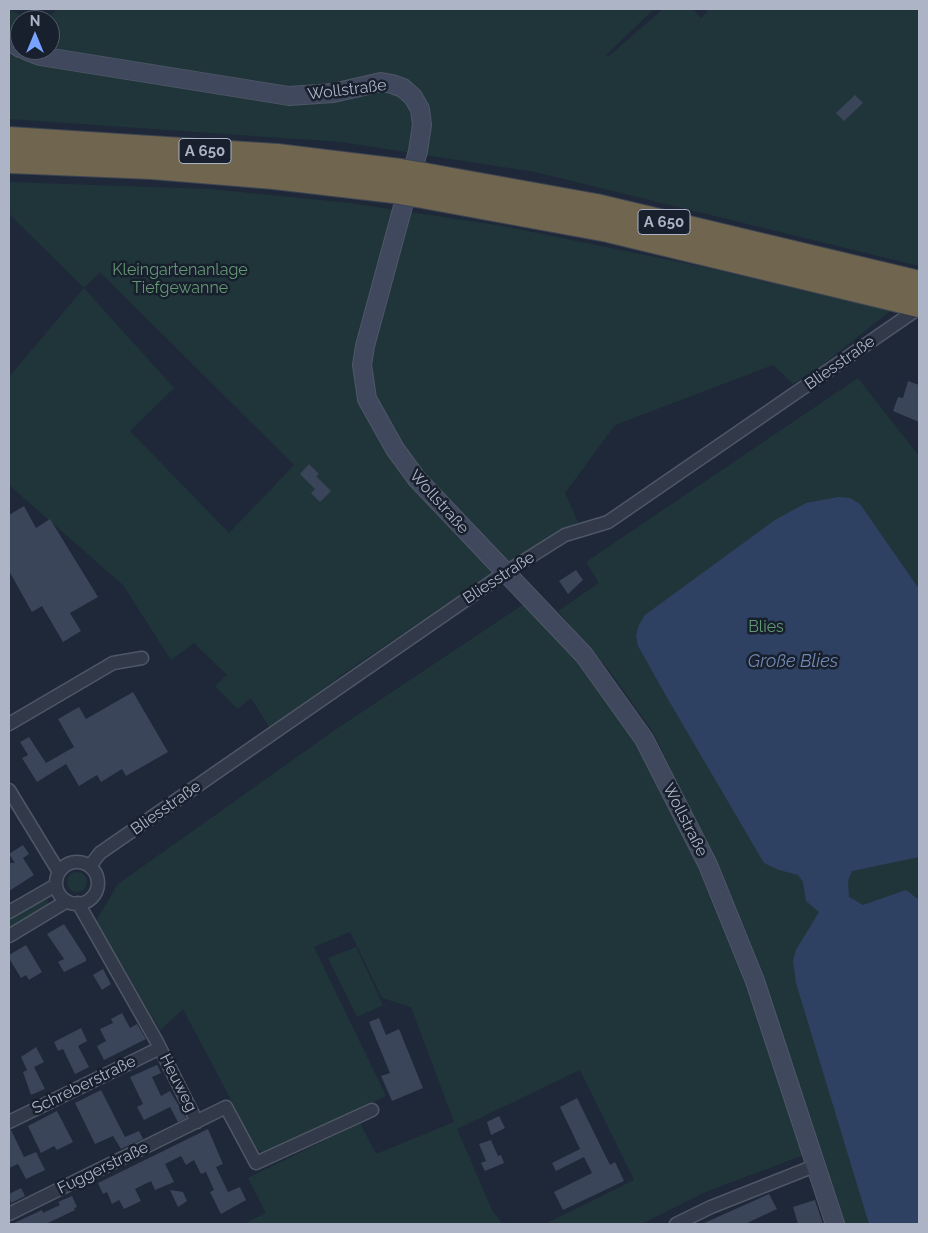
<!DOCTYPE html>
<meta charset="utf-8">
<style>
body{margin:0}
#map{position:relative;width:928px;height:1233px;overflow:hidden;background:#1e2839;font-family:Raleway,sans-serif}
canvas{display:block}
.frame{position:absolute;inset:0;border:10px solid #acb4c6;pointer-events:none}
.north{position:absolute;left:10px;top:10px;width:50px;height:50px;box-sizing:border-box;background:#181f2d;border:1px solid #535b6a;border-radius:50%;rotate:0deg;font-size:14px;font-weight:700;line-height:20px;text-align:center;color:#acb4c6}
.north::after{content:'';display:block;margin:auto;width:18px;height:22px;background:#78a3ff;clip-path:polygon(50% 0,100% 100%,50% 72%,0 100%)}
</style>
<div id="map">
<canvas width="928" height="1233"></canvas>
<div class="frame"></div>
<div class="north">N</div>
</div>
<script>
const ctx = document.querySelector('canvas').getContext('2d');
ctx.lineJoin = 'round';
function fillPath(path, color) { ctx.fillStyle = color; ctx.fill(path, 'evenodd'); }
const shape = rows => new Path2D(rows.map(r => 'M' + r).join(''));
function strokePath(path, color, width, dash) { ctx.strokeStyle = color; ctx.lineWidth = width; ctx.lineCap = dash ? 'butt' : 'round'; ctx.setLineDash(dash || []); ctx.stroke(path); }
function write(font, color, halo, rows, align = 'center') {
  ctx.font = font + ' Raleway,sans-serif'; ctx.lineWidth = 5; ctx.setLineDash([]); ctx.textBaseline = 'middle'; ctx.strokeStyle = halo; ctx.fillStyle = color; for (const [text, x, y, turn = 0] of rows) {
    ctx.save(); ctx.translate(x, y); ctx.rotate((+turn || 0) * Math.PI / 180); ctx.textAlign = isNaN(turn) ? turn : align; if (halo) ctx.strokeText(text, 0, 0); ctx.fillText(text, 0, 0); ctx.restore();
  }
}
const green = shape([
 [9,9,29,20,20,20,20,50,50,50,50,20,47,20,57,9,654,9,606,55,608,57,663,9,693,9,701,18,708,11,706,9,919,9,919,266,535,172,341,142,9,119],
 [9,182,210,189,350,203,503,226,699,266,890,311,821,366,793,384,773,365,615,425,565,493,579,524,561,531,495,571,343,674,270,728,251,698,238,709,215,686,227,675,194,643,171,660,123,585,9,485,9,377,84,288,9,214],
 [100,272,294,465,229,533,130,431,174,388,84,288],
 [858,378,919,456,919,1224,841,1224,714,862,653,732,608,669,558,611,599,583,586,562],
 [527,602,578,657,640,739,705,869,751,983,809,1153,703,1193,641,1224,545,1224,634,1180,580,1070,457,1129,492,1210,502,1224,244,1224,266,1213,248,1178,360,1123,376,1154,454,1122,411,1007,382,998,350,932,314,947,386,1096,265,1153,257,1149,183,1009,160,1030,96,921,118,884,335,730],
 '67 882a10 10 0 1 1 20 0a10 10 0 1 1-20 0Z',
 [45,897,50,904,9,929,9,919],
 [356,947,383,1005,357,1017,328,958]
]);
const water = shape([
 [838,497,850,498,860,504,919,589,919,857,852,871,848,881,849,897,863,905,906,890,919,900,919,1224,869,1224,796,983,793,961,796,950,819,912,806,901,803,882,798,875,779,870,764,863,669,701,638,646,636,635,639,625,645,615,775,520,806,503]
]);
const building = shape([
 [855,95,863,103,844,121,836,113],
 [908,381,919,385,919,422,893,411,898,397,903,398],
 [309,464,319,474,316,476,331,491,320,502,311,493,315,489,300,474],
 [24,506,36,528,50,519,98,597,70,613,81,631,63,642,42,606,32,612,9,571,9,515],
 [576,570,583,580,568,594,559,581],
 [133,692,168,752,126,776,122,769,101,782,97,775,79,786,66,764,37,782,22,758,28,755,20,742,29,737,46,763,74,747,58,719,79,707,86,719],
 [23,845,29,854,23,858,34,875,9,891,9,863,15,863,9,854],
 [64,924,86,958,86,961,64,972,58,962,64,959,47,934],
 [26,945,42,972,29,980,26,975,21,978,9,958,9,955],
 [103,969,111,984,102,990,93,975],
 [122,1013,130,1028,137,1024,146,1039,104,1060,97,1046,106,1041,100,1029,113,1023,111,1019],
 [379,1018,386,1035,399,1029,423,1088,392,1101,381,1076,390,1073,369,1022],
 [81,1028,87,1041,78,1046,89,1067,75,1074,63,1049,58,1051,54,1042],
 [36,1047,44,1062,34,1067,45,1089,31,1095,23,1072,29,1069,27,1070,21,1057],
 [157,1065,161,1073,152,1077,161,1096,170,1091,186,1118,178,1122,170,1107,144,1120,137,1107,143,1104,130,1077],
 [101,1090,125,1137,139,1131,143,1139,121,1149,113,1136,95,1144,75,1103],
 [577,1098,610,1165,615,1162,624,1181,563,1210,554,1192,592,1173,584,1157,556,1171,552,1163,580,1149,560,1107],
 [57,1111,73,1142,57,1150,54,1146,41,1153,28,1126],
 [499,1116,505,1128,491,1135,487,1122],
 [208,1129,223,1164,216,1167,228,1192,240,1187,246,1200,221,1214,210,1192,214,1190,206,1172,201,1174,194,1160,186,1165,181,1156,165,1164,174,1182,155,1190,151,1181,135,1189,141,1201,124,1209,119,1200,112,1204,107,1192,103,1194,98,1183],
 [9,1130,11,1130,24,1157,36,1152,45,1170,26,1179,18,1164,9,1168],
 [491,1140,498,1156,501,1155,504,1163,485,1171,481,1163,486,1161,479,1144],
 [21,1188,25,1196,11,1203,9,1194],
 [170,1190,183,1192,187,1201,178,1207],
 [769,1194,777,1209,745,1224,702,1224],
 [72,1196,77,1207,74,1208,75,1210,46,1224,12,1224,42,1210,43,1213,60,1205,58,1202],
 [815,1200,823,1224,798,1224,793,1207]
]);
const street = shape([
 [9,724,113,663,142,658],
 [9,790,59,872],
 '56 883a21 21 0 1 1 42 0a21 21 0 1 1-42 0Z',
 [90,866,100,853,506,572,565,535,608,522,919,308],
 [78,903,157,1042,197,1122],
 [9,912,56,885],
 [9,936,67,901],
 [9,1122,160,1048],
 [9,1214,226,1107,256,1163,372,1110],
 [676,1224,711,1207,817,1165]
]);
const secondary = shape([
 [9,41,20,48],
 [25,50,40,56,289,96,333,93,381,82,392,84,403,88,413,97,420,109,422,125,418,151,365,346,362,365,367,399,395,449,417,479,584,655,644,739,708,865,755,981,835,1224]
]);
const highway = shape([
 [9,139,277,156,400,171],
 [9,161,152,167,274,177,394,191],
 [424,175,596,206,919,283],
 [417,195,608,230,919,305]
]);
const highwayBridge = shape([
 [400,171,424,175],
 [394,191,417,195]
]);
const shields = [
 [205,151,52],
 [664,222,52]
];
const shieldNames = [
 ["A 650",205,151],
 ["A 650",664,222]
];
const streetNames = [
 ["Wollstraße",347,90,-7],
 ["Bliesstraße",840,363,-35],
 ["Wollstraße",439,502,48],
 ["Bliesstraße",499,578,-33],
 ["Bliesstraße",166,808,-35],
 ["Wollstraße",685,820,63],
 ["Heuweg",178,1083,63],
 ["Schreberstraße",84,1085,-26],
 ["Fuggerstraße",103,1168,-26]
];
const parkNames = [
 ["Kleingartenanlage",180,270],
 ["Tiefgewanne",180,288],
 ["Blies",766,627]
];
const waterNames = [
 ["Große Blies",793,662]
];
fillPath(green, '#20353a');
fillPath(water, '#2f4162');
fillPath(building, '#3a4559');
strokePath(street, '#4f5767', 15);
strokePath(secondary, '#4f5767', 20);
strokePath(highway, '#3c4453', 26);
strokePath(street, '#323a49', 12);
strokePath(secondary, '#3f485c', 18);
strokePath(highway, '#70654e', 24);
strokePath(highwayBridge, '#3c4453', 26, []);
strokePath(highwayBridge, '#70654e', 24);
for (const [x, y, w] of shields) { const box = new Path2D(); box.roundRect(x - w / 2, y - 12.5, w, 25, 4); ctx.fillStyle = '#181f2d'; ctx.fill(box); strokePath(box, '#acb4c6', 1); }
write('bold 15px', '#acb4c6', null, shieldNames);
write('16px', '#acb4c6', '#181f2d', streetNames);
write('16px', '#629872', '#181f2d', parkNames);
write('italic 18px', '#7188b2', '#181f2d', waterNames);
</script>
